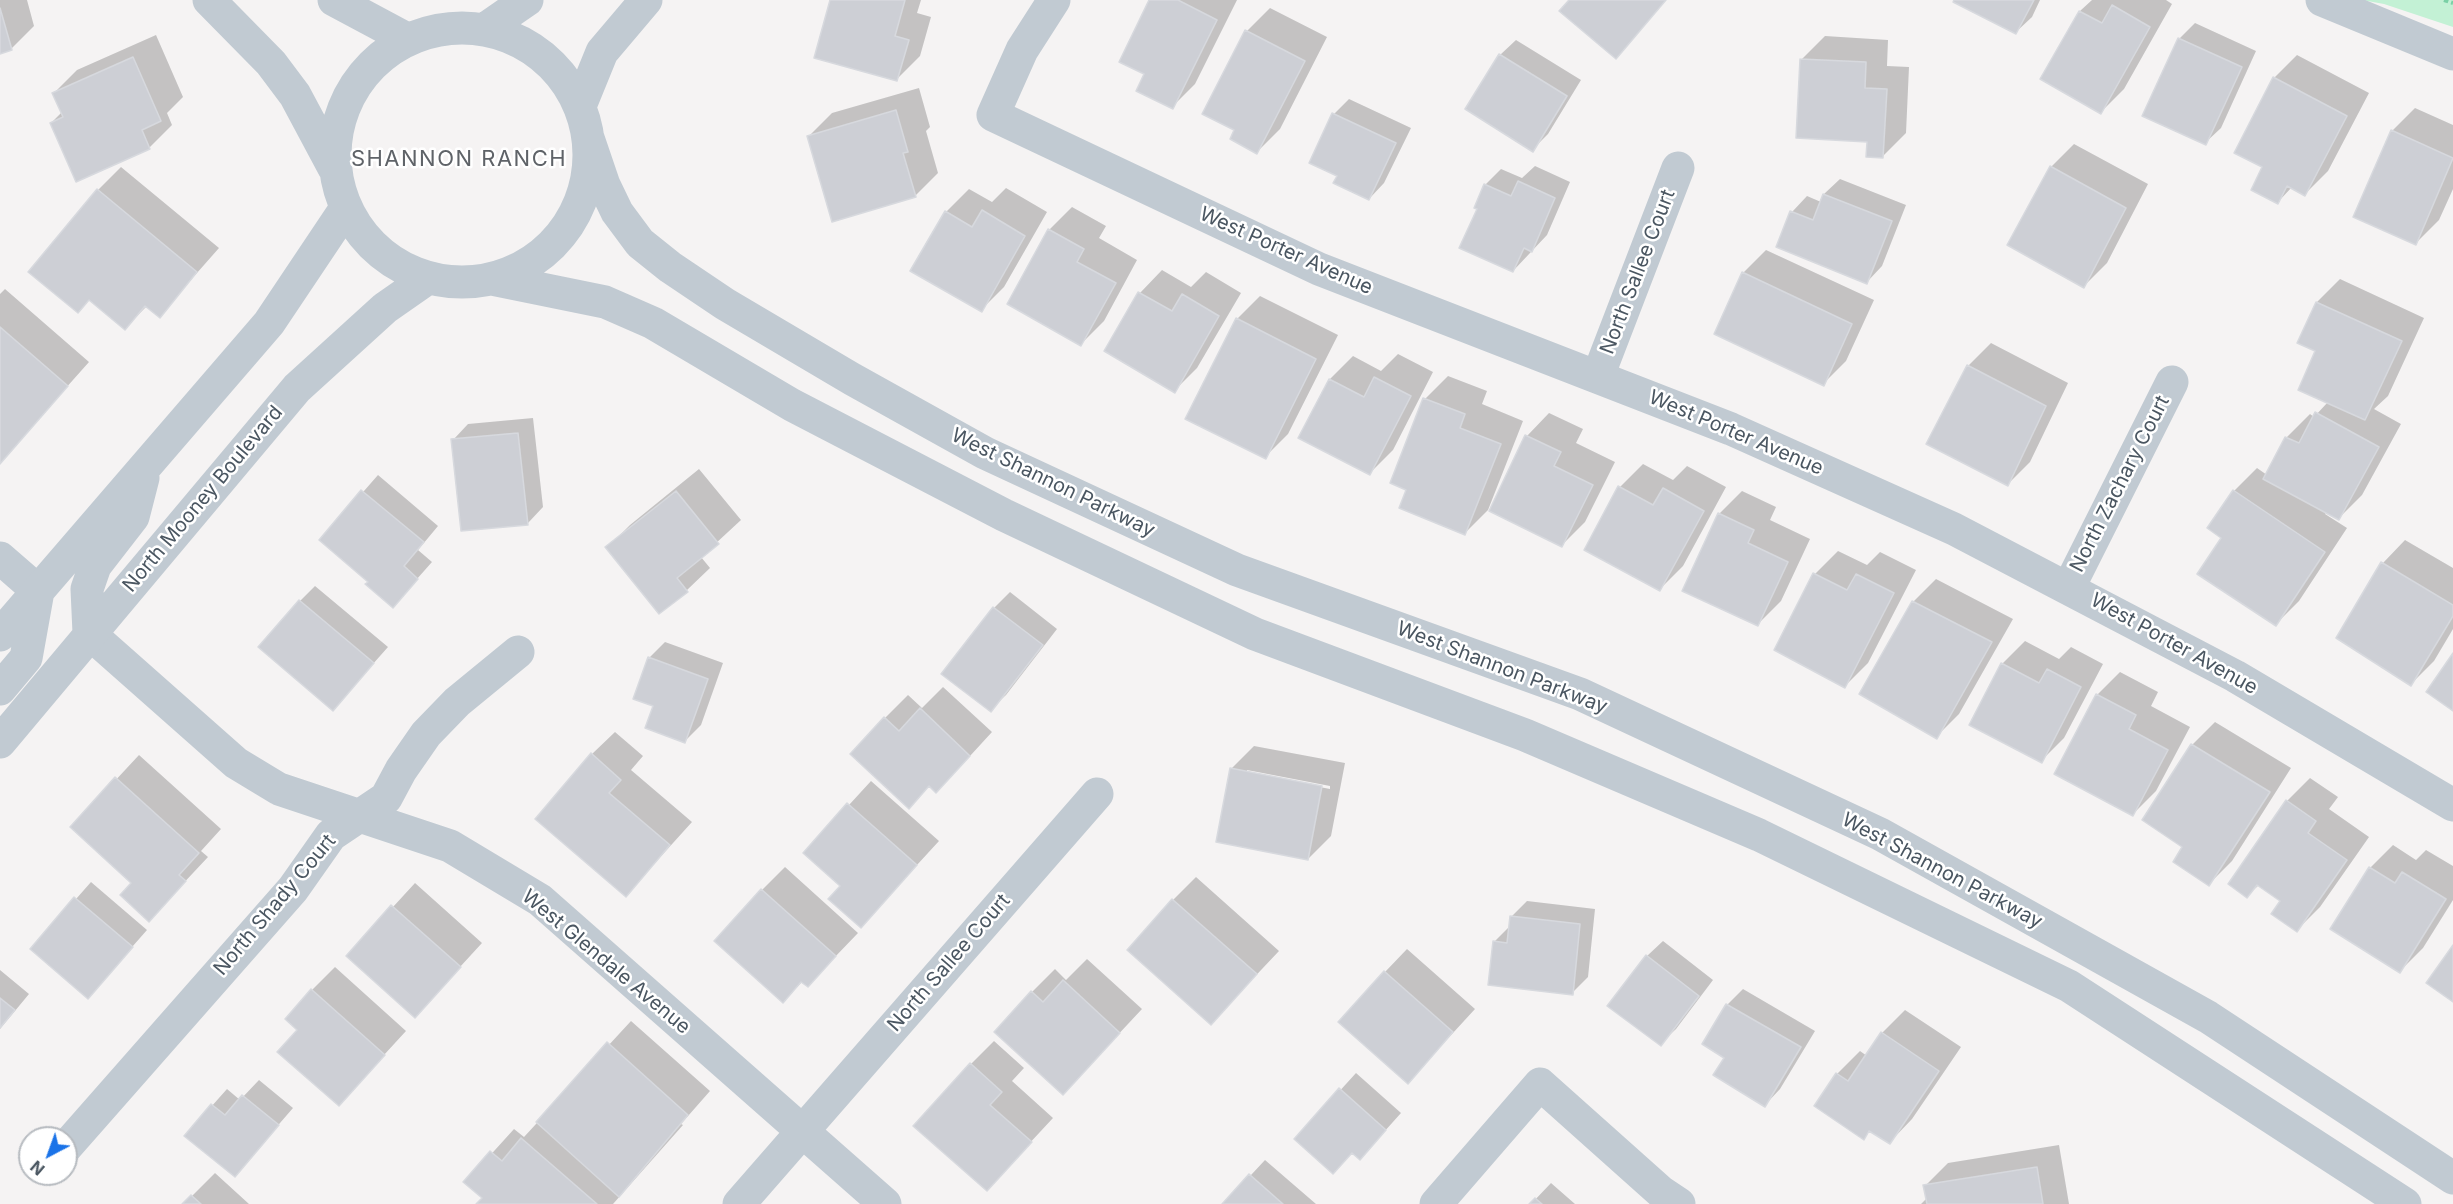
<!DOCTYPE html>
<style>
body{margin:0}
#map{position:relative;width:2453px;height:1204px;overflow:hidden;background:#f5f3f3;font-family:Inter,sans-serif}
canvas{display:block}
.north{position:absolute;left:18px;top:1126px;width:60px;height:60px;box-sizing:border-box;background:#fff;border:2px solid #b7bbc0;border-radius:50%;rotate:221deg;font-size:16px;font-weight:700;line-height:24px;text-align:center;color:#4a5661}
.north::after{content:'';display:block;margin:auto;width:21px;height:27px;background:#1a73e8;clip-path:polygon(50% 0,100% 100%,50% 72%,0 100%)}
</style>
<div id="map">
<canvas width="2453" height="1204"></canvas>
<div class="north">N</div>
</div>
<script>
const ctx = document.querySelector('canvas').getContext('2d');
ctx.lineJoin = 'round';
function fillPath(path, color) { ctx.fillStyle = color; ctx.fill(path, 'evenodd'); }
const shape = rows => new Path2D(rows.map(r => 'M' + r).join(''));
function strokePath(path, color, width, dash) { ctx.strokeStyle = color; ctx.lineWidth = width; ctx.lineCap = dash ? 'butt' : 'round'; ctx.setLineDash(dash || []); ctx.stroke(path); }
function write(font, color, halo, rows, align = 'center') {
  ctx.font = font + ' Inter,sans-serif'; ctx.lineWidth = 5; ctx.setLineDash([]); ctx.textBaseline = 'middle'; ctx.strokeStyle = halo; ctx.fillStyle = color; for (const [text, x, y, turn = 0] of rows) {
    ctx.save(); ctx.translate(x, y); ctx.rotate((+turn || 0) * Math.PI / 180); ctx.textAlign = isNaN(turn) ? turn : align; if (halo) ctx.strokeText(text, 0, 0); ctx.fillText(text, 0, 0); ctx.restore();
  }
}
const green = shape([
 [2362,0,2453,0,2453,27,2384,4]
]);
const shadow = shape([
 [0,0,27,0,34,26,11,49,0,52],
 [831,0,921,0,917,13,931,17,920,56,897,79],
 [1151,0,1237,0,1195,84,1172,107],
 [1956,0,2040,0,2032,17,2016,32],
 [2092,0,2166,0,2172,4,2124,89,2101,112,2042,79,2080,11],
 [1270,8,1327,37,1280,129,1257,152,1247,31],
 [2195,23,2256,51,2221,128,2205,143,2179,39],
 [156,35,183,97,167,113,172,125,149,148,51,123,62,112,54,93,77,70],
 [1825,36,1888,40,1887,66,1909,67,1906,133,1883,156,1802,59],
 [1516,40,1581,80,1548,134,1532,150,1500,55],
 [2297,55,2369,93,2328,171,2305,194,2292,187,2278,202,2264,167,2274,78],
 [919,88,930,127,926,131,938,173,915,196,809,136,832,113],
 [1349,99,1411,128,1384,183,1369,199,1339,175,1334,114],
 [2415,108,2453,125,2453,189,2439,220,2416,243,2392,131],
 [2074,144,2148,184,2107,263,2084,286,2051,167],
 [1535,166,1570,182,1547,235,1513,271,1479,208,1476,207,1485,185,1501,169,1522,178],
 [121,167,219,248,159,316,147,306,125,328,90,299,98,190],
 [1840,179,1906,205,1882,266,1867,282,1792,212,1807,196,1821,202,1824,194],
 [1006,188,1047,212,1004,287,981,310,946,212,969,189,992,202],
 [1072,207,1106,226,1099,238,1137,260,1104,321,1081,344,1049,230],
 [1766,250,1874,300,1846,361,1823,384,1743,273],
 [1162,270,1191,287,1206,272,1241,293,1197,368,1174,391,1140,293],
 [2340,279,2424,318,2388,396,2374,409,2401,424,2362,495,2339,518,2326,512,2325,514,2347,528,2299,601,2276,624,2223,537,2234,491,2257,468,2267,475,2287,437,2310,414,2314,417,2328,402,2317,350,2317,302],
 [5,289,89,362,0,462,0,294],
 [1260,296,1338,335,1288,434,1265,457,1237,319],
 [1991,343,2068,383,2030,462,2007,485,1968,366],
 [1398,354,1433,372,1393,450,1370,473,1300,437,1330,379,1353,356,1381,371],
 [1448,376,1487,391,1482,404,1523,421,1488,510,1465,533,1408,489,1425,399],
 [1549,413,1583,429,1576,443,1615,462,1585,522,1562,545,1527,436],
 [533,418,543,507,528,523,453,440,468,424],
 [1643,464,1673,480,1687,466,1726,487,1683,566,1660,589,1620,487],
 [699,469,741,520,701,557,710,568,687,590,607,548,630,525],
 [378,475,438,526,418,550,432,562,393,606,370,581,321,540],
 [1742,491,1776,507,1770,520,1810,539,1781,601,1758,624,1719,514],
 [2405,540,2453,568,2453,629,2434,661,2411,684,2383,563],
 [1838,551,1867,565,1880,552,1916,570,1868,663,1845,686,1776,649,1815,574],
 [1936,579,2013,619,1959,714,1936,737,1913,602],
 [315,586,388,647,333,709,300,601],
 [1010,592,1057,629,1006,695,990,710,943,674,994,608],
 [2025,641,2059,659,2071,647,2103,664,2064,738,2041,761,2002,664],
 [665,642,723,663,701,725,685,741,655,705,649,658],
 [2120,672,2158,692,2151,706,2190,727,2156,791,2133,814,2097,695],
 [943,687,992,732,959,768,930,785,909,807,885,718,908,695,922,708],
 [2215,722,2291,768,2232,861,2209,884,2185,846,2192,745],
 [615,732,643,756,631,770,692,822,626,895,592,754],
 [1254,746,1345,763,1331,836,1308,859,1231,769],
 [1247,770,1330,786,1330,789,1247,773],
 [139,755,221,829,201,851,208,857,149,920,133,883,72,827],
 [2310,778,2338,797,2329,809,2369,837,2320,907,2297,930,2282,900,2259,885,2247,896,2287,801],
 [871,781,939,841,861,926,842,886,805,853],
 [2393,845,2416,860,2426,850,2453,866,2453,900,2423,948,2400,971,2370,868],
 [785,867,858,933,808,985,803,981,783,1001,762,890],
 [1196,877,1279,951,1211,1023,1173,900],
 [91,882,147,930,88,997,32,949],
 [415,883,482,943,415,1016,348,956],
 [1527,901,1595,909,1588,977,1572,993,1494,942,1511,925,1512,916],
 [1663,941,1713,980,1676,1029,1660,1044,1647,956],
 [1407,949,1475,1009,1408,1082,1385,972],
 [1087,959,1142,1009,1085,1070,1032,992,1055,969,1066,980],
 [335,967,406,1031,339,1104,299,1029,312,990],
 [0,970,29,994,0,1029],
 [1743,989,1815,1031,1780,1089,1765,1105,1726,1057,1704,1044,1727,1005],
 [1905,1010,1961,1047,1912,1119,1890,1142,1871,1130,1863,1138,1837,1074,1860,1051,1867,1056,1882,1033],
 [631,1021,710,1091,681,1124,683,1125,613,1204,478,1204,484,1197,466,1182,514,1129,524,1137],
 [994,1041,1024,1068,1012,1081,1053,1118,987,1189,971,1064],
 [1356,1073,1401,1113,1375,1142,1353,1151,1296,1139],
 [259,1080,293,1108,235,1175,186,1135,227,1089,240,1100],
 [2059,1145,2069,1204,1921,1204,1927,1198,1925,1186,1948,1163],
 [1265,1160,1316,1204,1224,1204],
 [215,1173,249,1204,184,1204],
 [1551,1183,1575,1204,1531,1204]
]);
const building = shape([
 [830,0,905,0,895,36,909,40,897,81,814,58,830,0],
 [1149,0,1178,0,1217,20,1173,109,1136,91,1144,74,1119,62,1149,0],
 [1569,0,1666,0,1616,59,1559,11,1569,0],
 [1954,0,2034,0,2016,34,1953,2,1954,0],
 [2112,5,2150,27,2101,114,2040,79,2079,11,2102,23,2112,5],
 [0,8,12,50,0,54,0,8],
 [1245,30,1305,61,1257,154,1230,139,1234,130,1202,114,1245,30],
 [2178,38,2242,67,2206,145,2142,116,2178,38],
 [1499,54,1567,96,1533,152,1465,109,1499,54],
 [133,57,161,121,142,130,150,149,76,182,50,123,63,117,52,93,133,57],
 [1800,59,1866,62,1865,88,1887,89,1883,158,1866,157,1867,142,1796,138,1800,59],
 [2273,77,2347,116,2305,196,2287,186,2278,204,2251,190,2262,167,2234,153,2273,77],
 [896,110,908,152,903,153,916,197,832,222,807,136,896,110],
 [1332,113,1396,143,1369,200,1333,183,1337,176,1309,163,1332,113],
 [2391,130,2453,158,2416,245,2353,217,2391,130],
 [2050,166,2126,208,2084,288,2007,245,2050,166],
 [1518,181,1555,198,1532,252,1524,248,1513,272,1459,248,1477,209,1474,208,1484,184,1511,196,1518,181],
 [97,189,197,272,160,318,145,306,125,330,89,300,78,313,28,272,97,189],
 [1823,194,1892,221,1867,284,1776,247,1790,211,1813,220,1823,194],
 [982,210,1025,236,982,312,910,271,945,211,972,227,982,210],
 [1048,229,1084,249,1077,262,1116,283,1081,346,1007,304,1048,229],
 [1742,272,1852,324,1824,386,1714,334,1742,272],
 [1138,292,1172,311,1182,294,1219,316,1175,393,1104,351,1138,292],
 [2316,302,2402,341,2365,420,2298,390,2315,351,2297,343,2316,302],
 [1236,318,1316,359,1266,459,1185,419,1236,318],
 [0,327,68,386,0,464,0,327],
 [1967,365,2046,406,2008,486,1926,444,1967,365],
 [1374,377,1411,396,1370,475,1298,438,1329,379,1364,397,1374,377],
 [1423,398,1465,414,1460,428,1501,444,1465,535,1399,508,1406,490,1390,483,1423,398],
 [2315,412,2379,447,2339,520,2263,479,2285,437,2299,443,2315,412],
 [518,433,528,525,461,531,451,439,518,433],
 [1525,435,1561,452,1554,466,1593,485,1562,547,1489,511,1525,435],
 [1618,486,1653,505,1663,488,1704,511,1660,591,1584,550,1618,486],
 [361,490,424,542,404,566,418,579,393,608,365,584,368,582,319,540,361,490],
 [2233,490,2325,552,2276,626,2197,574,2221,538,2207,528,2233,490],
 [676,491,719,544,677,578,688,592,659,614,605,547,676,491],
 [1718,513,1754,530,1748,543,1788,562,1758,626,1682,591,1718,513],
 [2381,562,2453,605,2453,616,2411,686,2336,638,2381,562],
 [1813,573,1847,590,1856,574,1894,593,1845,688,1774,650,1813,573],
 [299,600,374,663,333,711,258,647,299,600],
 [1912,601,1992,642,1937,739,1859,694,1912,601],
 [993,607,1043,645,991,712,941,674,993,607],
 [2453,653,2453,711,2426,692,2453,653],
 [648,657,708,679,685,743,645,728,653,706,633,699,648,657],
 [2001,663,2039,683,2047,669,2081,687,2042,763,1969,725,2001,663],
 [2096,694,2136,715,2129,729,2168,750,2133,816,2054,774,2096,694],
 [920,708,970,756,936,793,929,786,909,809,850,754,884,717,899,731,920,708],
 [2191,744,2270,792,2209,886,2173,862,2182,847,2142,820,2191,744],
 [591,753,621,780,609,793,670,845,626,897,535,819,591,753],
 [1230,768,1322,786,1308,860,1216,842,1230,768],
 [115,777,199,853,179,875,186,881,149,922,120,895,131,883,70,827,115,777],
 [2286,800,2316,821,2308,833,2347,860,2297,932,2271,914,2280,901,2257,885,2247,898,2228,884,2286,800],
 [847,803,917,865,861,928,828,899,840,886,803,853,847,803],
 [2369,867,2395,883,2402,872,2446,899,2400,973,2330,929,2369,867],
 [761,889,836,956,808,987,801,982,783,1003,714,941,761,889],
 [74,897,133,947,88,999,30,949,74,897],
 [1172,899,1257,974,1211,1025,1127,950,1172,899],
 [391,905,461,967,415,1018,346,956,391,905],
 [1510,916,1580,924,1573,995,1488,985,1493,941,1507,943,1510,916],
 [2453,945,2453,1002,2426,983,2453,945],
 [1646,955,1699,996,1661,1046,1607,1006,1646,955],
 [1384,971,1453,1032,1408,1084,1338,1022,1384,971],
 [1063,980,1120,1033,1063,1095,994,1032,1031,991,1043,1002,1063,980],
 [311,989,385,1055,339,1106,277,1052,297,1030,285,1019,311,989],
 [0,998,15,1010,0,1028,0,998],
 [1726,1004,1801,1047,1765,1107,1713,1075,1724,1058,1702,1044,1726,1004],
 [1881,1032,1939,1071,1890,1144,1869,1131,1864,1140,1814,1106,1836,1073,1848,1081,1881,1032],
 [607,1042,688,1115,619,1197,536,1122,607,1042],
 [970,1063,1002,1092,990,1105,1032,1142,987,1191,913,1126,970,1063],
 [1339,1088,1386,1130,1360,1160,1352,1153,1333,1174,1294,1139,1339,1088],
 [242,1095,279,1125,235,1177,184,1136,211,1104,225,1115,242,1095],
 [521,1138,597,1204,476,1204,482,1198,463,1182,490,1151,502,1161,521,1138],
 [2037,1167,2043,1204,1927,1204,1923,1185,2037,1167],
 [1249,1174,1283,1204,1222,1204,1249,1174],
 [191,1195,201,1204,182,1204,191,1195],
 [1535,1198,1542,1204,1529,1204,1535,1198]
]);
const path = shape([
 [2444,0,2453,3]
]);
const minor = shape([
 [1054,0,1022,50,993,115,1319,269,1731,429,1954,529,2235,676,2453,805],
 [2322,0,2453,54],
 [1598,376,1678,168],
 [0,558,38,591],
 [2069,587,2172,382],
 [89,633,236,763,279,789,450,846,540,900,885,1204],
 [66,1147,293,889,331,835,386,798,401,770,426,734,457,702,518,652],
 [739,1204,1097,794],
 [1436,1204,1540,1084,1661,1192,1679,1204]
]);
const tertiary = shape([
 [209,0,271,63,295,95,334,168],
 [334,0,407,39],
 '335 155a127 127 0 1 1 254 0a127 127 0 1 1-254 0Z',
 [485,29,527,0],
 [580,106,602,52,646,0],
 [588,138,604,185,617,212,640,243,670,267,725,304,852,379,985,453,1237,570,1580,694,1880,834,2208,1017,2453,1178],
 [492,279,605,302,653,323,792,405,1004,515,1255,634,1525,735,1759,835,2069,986,2405,1204],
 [89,633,87,589,95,566,133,517,143,478],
 [0,635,269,323,346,208],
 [0,689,26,658,38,591],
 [0,742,297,388,385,308,428,278]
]);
const streetNames = [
 ["West Porter Avenue",1286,251,24],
 ["North Sallee Court",1638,272,-69],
 ["West Porter Avenue",1736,433,23],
 ["West Shannon Parkway",1053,483,26],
 ["North Zachary Court",2120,484,-63],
 ["North Mooney Boulevard",203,499,-50],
 ["West Porter Avenue",2174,644,29],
 ["West Shannon Parkway",1502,668,21],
 ["West Shannon Parkway",1942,871,28],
 ["North Shady Court",275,905,-50],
 ["West Glendale Avenue",606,962,40],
 ["North Sallee Court",949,963,-49]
];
const quarterNames = [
 ["SHANNON RANCH",459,159]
];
fillPath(green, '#c3f1d5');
fillPath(shadow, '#0003');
fillPath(building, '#cdcfd5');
strokePath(building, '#d7d9de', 1.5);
strokePath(path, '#7ad0a6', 4, [4.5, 3]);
strokePath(minor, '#c1cad2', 33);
strokePath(tertiary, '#c1cad2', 33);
write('20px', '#4a5661', '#fff', streetNames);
ctx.letterSpacing = '1.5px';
write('22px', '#5f6368', '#fff', quarterNames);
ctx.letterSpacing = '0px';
</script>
